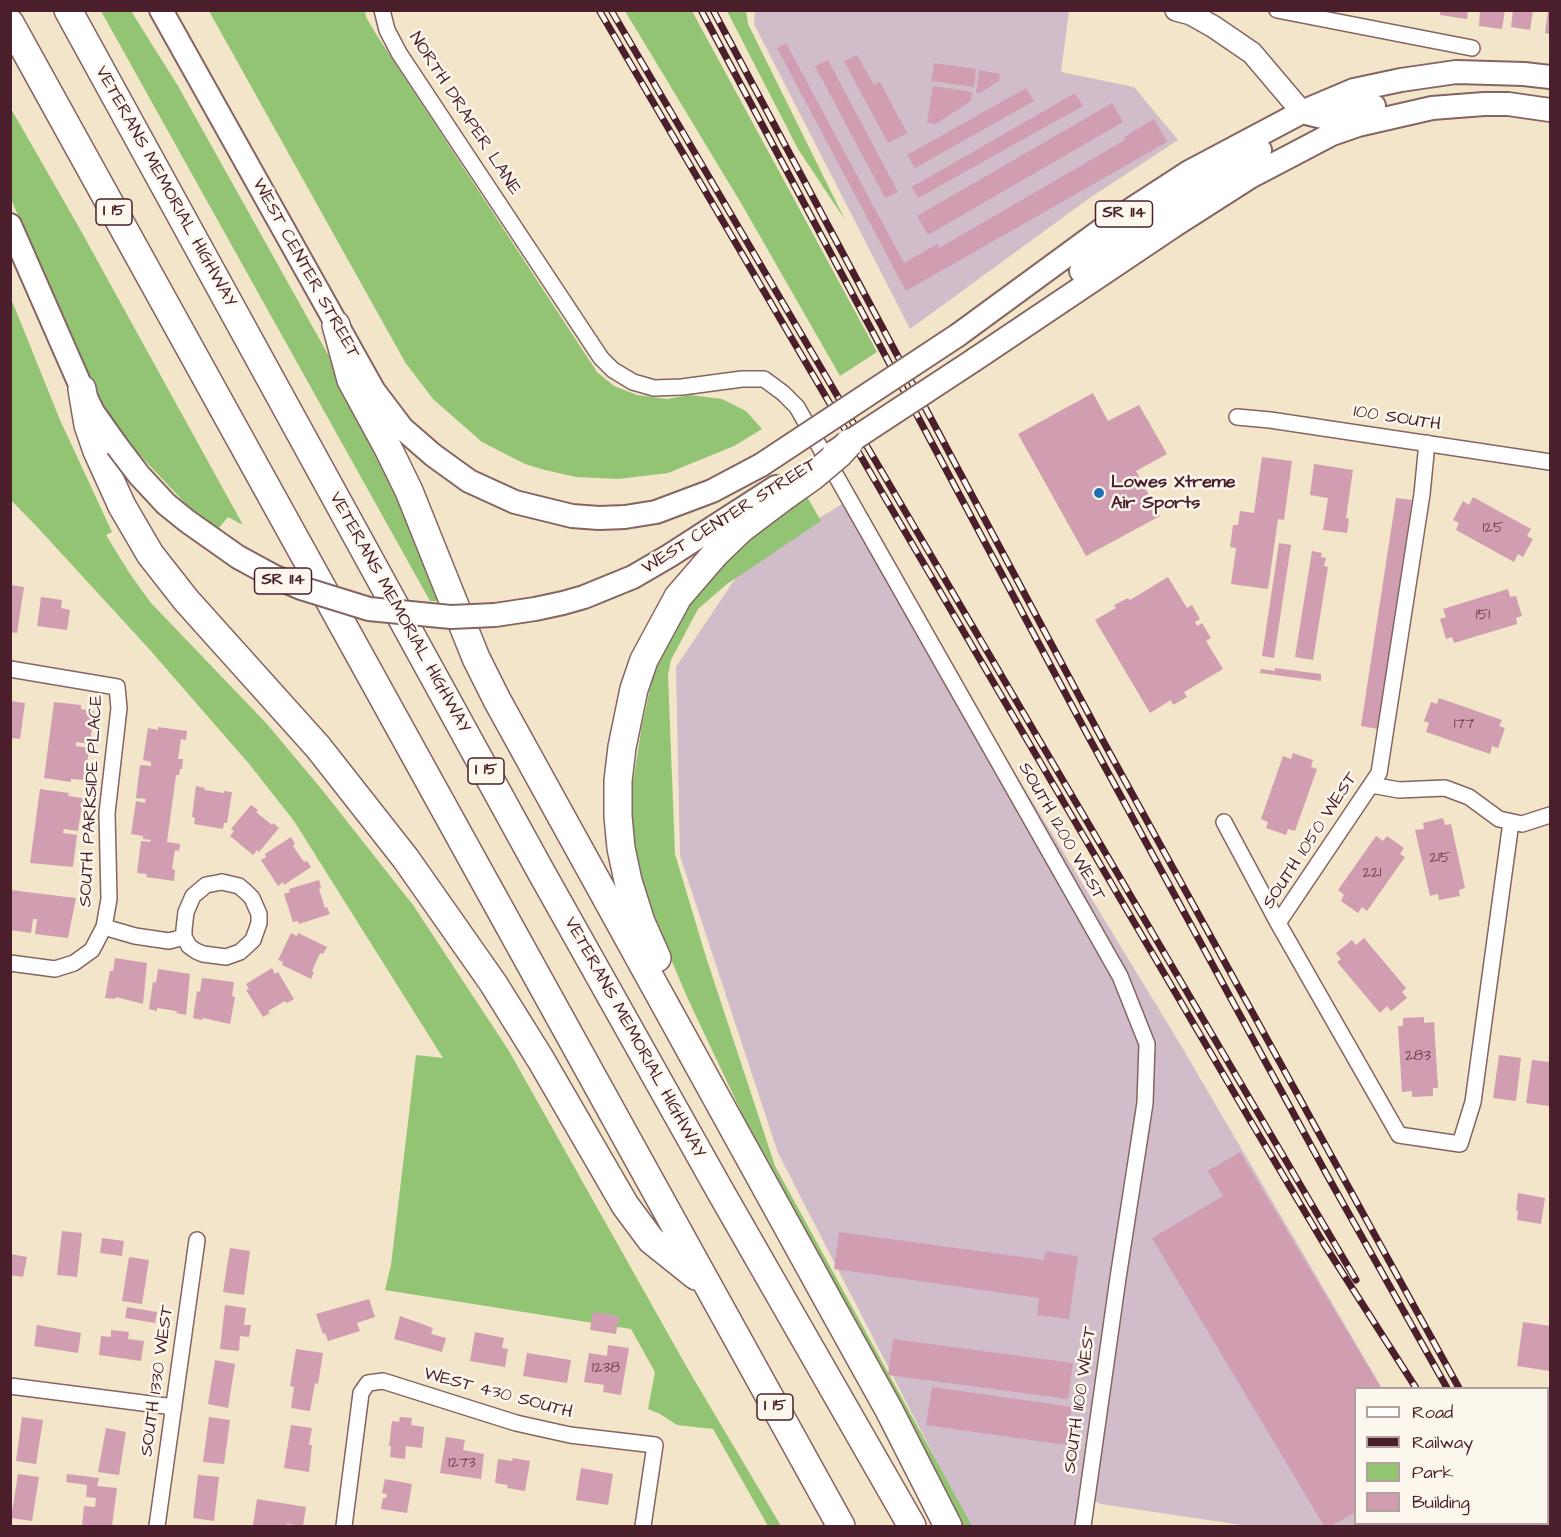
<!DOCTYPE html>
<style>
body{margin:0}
#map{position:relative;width:1561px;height:1537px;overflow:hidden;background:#f2e5c9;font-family:"Architects Daughter",sans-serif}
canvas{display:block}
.frame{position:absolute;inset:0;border:12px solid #4a1f2b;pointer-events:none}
.legend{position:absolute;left:1354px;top:1387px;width:195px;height:138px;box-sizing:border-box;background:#fbf7ec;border:2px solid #b4a19f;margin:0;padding:8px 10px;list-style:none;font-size:18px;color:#4a1f2b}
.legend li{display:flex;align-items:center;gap:12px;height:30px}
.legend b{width:30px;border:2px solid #b4a19f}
</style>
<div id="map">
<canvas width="1561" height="1537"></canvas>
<div class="frame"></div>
<ul class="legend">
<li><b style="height:8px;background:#fff"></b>Road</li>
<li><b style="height:8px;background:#4a1f2b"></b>Railway</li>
<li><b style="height:16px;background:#93c474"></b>Park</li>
<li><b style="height:16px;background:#d09eb0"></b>Building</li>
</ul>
</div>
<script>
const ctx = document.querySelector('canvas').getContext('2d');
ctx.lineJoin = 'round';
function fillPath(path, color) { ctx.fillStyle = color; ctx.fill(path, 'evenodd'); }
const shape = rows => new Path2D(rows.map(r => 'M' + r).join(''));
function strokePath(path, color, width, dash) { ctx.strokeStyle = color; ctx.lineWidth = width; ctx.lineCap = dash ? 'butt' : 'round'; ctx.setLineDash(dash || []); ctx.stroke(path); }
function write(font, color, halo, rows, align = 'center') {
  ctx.font = font + ' "Architects Daughter",sans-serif'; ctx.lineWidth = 5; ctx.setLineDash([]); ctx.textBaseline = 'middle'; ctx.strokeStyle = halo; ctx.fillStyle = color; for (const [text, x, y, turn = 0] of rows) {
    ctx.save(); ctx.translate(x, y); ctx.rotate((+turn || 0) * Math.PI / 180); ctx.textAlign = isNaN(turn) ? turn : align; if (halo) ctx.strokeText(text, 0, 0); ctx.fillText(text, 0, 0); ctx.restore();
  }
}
const industrial = shape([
 [755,10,1069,11,1061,72,1134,87,1178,140,1091,197,910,329,754,24],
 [849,500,1177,1039,1382,1388,1356,1388,1356,1524,1381,1524,1376,1526,1248,1526,1101,1504,1088,1498,1083,1526,970,1526,778,1153,680,856,676,667,747,561]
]);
const green = shape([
 [101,11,131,11,178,86,349,392,392,477,443,601,430,601],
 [209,11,365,11,366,17,376,34,597,372,614,386,637,395,667,399,690,395,722,399,746,411,762,429,734,446,668,473,618,479,576,477,545,470,525,464,482,442,433,399,405,362],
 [625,11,692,11,877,352,840,376,741,203],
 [727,11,746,11,748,24,845,220,798,149],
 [10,107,81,231,243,525,228,517,218,529,185,503,135,450,121,430,116,430,100,405,80,361,11,199],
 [10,296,60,420,112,532,106,535,130,574,151,603,267,724,323,791,413,905,509,1051,689,1371,781,1526,768,1526,713,1429,677,1425,660,1414,648,1409,655,1372,631,1329,385,1290,391,1265,416,1055,443,1058,294,821,250,765,150,650,39,529,11,500],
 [806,495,821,521,727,584,698,609,671,660,668,675,675,854,706,957,775,1166,972,1526,958,1526,747,1124,687,997,649,907,635,856,628,813,642,725,654,671,666,643,689,602,742,543]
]);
const building = shape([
 [1440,10,1468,10,1467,19,1440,15],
 [1480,10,1505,10,1502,29,1479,26],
 [1513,10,1533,10,1530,30,1511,27],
 [1548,10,1550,10,1550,34,1545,33],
 [786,43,904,263,937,244,939,248,1125,140,1124,137,1154,119,1167,142,906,291,777,48],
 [857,55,874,85,880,82,907,133,888,143,844,61],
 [828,60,898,192,885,198,815,66],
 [934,63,976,69,974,87,931,81],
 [979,70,1000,74,999,81,980,93,976,93],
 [933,86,972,92,971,101,936,124,927,123],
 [1026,88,1034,101,915,168,907,155],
 [1075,93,1083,106,918,198,912,187],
 [1112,103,1123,122,928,235,917,216],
 [1093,393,1108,421,1139,405,1167,454,1136,471,1160,516,1086,556,1018,434],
 [1262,457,1292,461,1284,520,1278,519,1268,589,1231,584,1236,548,1230,547,1233,525,1238,525,1240,511,1254,513],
 [1314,464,1353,470,1346,518,1349,519,1347,533,1323,530,1328,498,1310,495],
 [1473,497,1531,529,1527,536,1533,539,1523,557,1518,554,1514,562,1456,530,1459,523,1453,520,1463,501,1469,505],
 [1396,498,1412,500,1378,729,1361,726],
 [1279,543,1291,545,1274,658,1262,656],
 [1312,551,1322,553,1321,557,1326,558,1324,566,1328,567,1313,660,1295,657],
 [1168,577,1187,608,1192,605,1200,619,1195,622,1197,626,1202,623,1211,638,1206,641,1223,669,1184,692,1187,697,1173,705,1171,700,1150,713,1095,620,1116,608,1114,605,1128,598,1130,600],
 [10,585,24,587,17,633,10,632],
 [1508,589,1510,597,1516,596,1522,616,1516,618,1517,624,1454,643,1452,637,1446,639,1440,619,1446,617,1443,609],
 [41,597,62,600,61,608,70,610,67,630,37,626],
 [1275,668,1321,674,1321,681,1260,673,1261,669,1275,671],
 [1439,698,1502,720,1499,726,1505,728,1498,748,1492,746,1490,754,1426,732,1429,723,1424,721,1431,702,1437,704],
 [10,701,25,703,20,739,11,738],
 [54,702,81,705,81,709,94,711,90,744,76,742,76,746,89,748,85,780,71,779,71,782,44,778],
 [158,727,187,731,186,740,181,739,178,759,183,759,182,769,180,769,179,775,176,775,167,842,180,844,179,851,175,850,172,869,175,870,174,881,146,877,147,874,137,873,141,841,150,842,151,840,143,839,143,836,131,834,136,801,145,803,146,799,136,798,140,765,151,766,151,762,143,760,148,728,158,730],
 [1293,753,1313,760,1311,767,1317,769,1295,831,1288,829,1286,835,1266,828,1268,822,1261,819,1283,756,1291,759],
 [196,786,205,788,204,790,224,793,224,791,232,792,227,823,224,823,223,829,194,824,195,818,192,817],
 [40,789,69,793,68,796,83,798,78,831,64,829,63,833,77,835,73,867,30,863],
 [251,805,258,810,256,812,272,825,273,823,279,828,259,852,257,850,253,855,230,836,234,831,231,829],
 [1443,818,1445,825,1451,824,1465,888,1459,890,1460,896,1439,900,1438,894,1430,896,1415,830,1424,829,1423,823],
 [1376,836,1383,841,1387,836,1404,848,1400,854,1405,857,1367,911,1362,907,1358,913,1341,901,1344,895,1338,890],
 [291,837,295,844,293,846,304,862,307,861,311,867,284,885,283,882,278,886,261,860,266,857,265,854],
 [319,880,321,888,319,889,325,908,327,907,330,914,299,924,298,921,293,922,284,894,290,892,289,889],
 [10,890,76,898,68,938,35,934,37,919,33,919,31,933,10,930],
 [291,933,297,936,298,933,327,947,323,954,320,953,312,971,314,972,311,979,282,965,283,962,278,960],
 [1364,938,1406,988,1402,992,1407,998,1391,1011,1387,1006,1380,1013,1337,962,1341,959,1336,953,1352,940,1356,945],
 [115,958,147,963,143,1004,116,997,115,999,105,998,110,971,113,971],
 [272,968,275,974,278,972,294,999,287,1003,285,1001,268,1011,270,1013,263,1017,246,990,249,989,246,984],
 [158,969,190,974,186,1015,176,1013,177,1011,157,1008,157,1011,149,1009,153,982,156,983],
 [202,978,234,982,232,996,235,997,230,1024,203,1018,202,1020,193,1018,197,991,200,992],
 [1424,1017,1424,1023,1434,1022,1438,1088,1433,1088,1433,1096,1412,1097,1412,1091,1402,1092,1398,1026,1403,1026,1403,1018],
 [1499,1055,1521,1058,1516,1101,1493,1098],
 [1532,1060,1550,1062,1550,1106,1526,1103],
 [1240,1152,1381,1388,1356,1388,1356,1512,1331,1526,1324,1526,1152,1238,1223,1196,1208,1171],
 [1518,1193,1545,1198,1541,1224,1517,1220,1518,1211,1516,1210],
 [62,1231,82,1233,77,1277,57,1275],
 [839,1232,1044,1260,1045,1251,1078,1256,1069,1319,1037,1315,1039,1298,834,1269],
 [102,1238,124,1241,122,1256,100,1253],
 [230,1248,250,1251,244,1295,223,1292],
 [10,1254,27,1257,23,1277,10,1275],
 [129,1257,149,1260,142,1304,122,1301],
 [369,1299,375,1317,357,1323,360,1331,328,1341,325,1333,323,1334,316,1314],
 [225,1305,246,1308,244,1325,251,1325,249,1337,240,1336,239,1351,220,1349],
 [127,1307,157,1312,155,1323,125,1318],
 [593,1312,619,1316,616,1334,590,1330],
 [400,1316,433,1328,431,1334,446,1338,442,1352,394,1339],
 [1523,1322,1550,1326,1550,1371,1517,1366],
 [37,1325,81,1333,78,1353,34,1346],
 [111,1330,129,1332,128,1339,144,1341,141,1361,99,1355,101,1336,111,1337],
 [475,1332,504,1338,502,1348,508,1349,505,1367,470,1361],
 [893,1339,1073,1363,1068,1399,888,1375],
 [608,1345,629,1348,621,1395,603,1392,604,1385,584,1382,589,1353,607,1356],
 [296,1349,323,1353,318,1384,315,1383,310,1411,291,1408,294,1387,290,1386],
 [527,1353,571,1360,567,1383,523,1376],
 [215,1360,235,1364,228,1408,208,1404],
 [932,1387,1072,1407,1066,1445,926,1425],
 [22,1417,43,1420,36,1464,16,1461],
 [209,1417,230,1420,224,1464,203,1462],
 [400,1417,412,1418,411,1425,424,1427,422,1448,406,1446,405,1459,390,1457,391,1446,389,1446,392,1421,399,1422],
 [291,1425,312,1428,309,1445,312,1445,309,1472,284,1468],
 [106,1428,126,1432,119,1475,98,1472],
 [446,1437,465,1440,463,1450,484,1454,481,1479,440,1473],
 [513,1458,530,1461,525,1491,507,1488,508,1485,495,1483,498,1459,512,1461],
 [581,1468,613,1474,608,1505,576,1500],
 [18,1474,39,1477,32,1521,11,1518],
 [67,1474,99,1478,97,1486,117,1488,112,1526,82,1526,84,1506,95,1507,96,1498,86,1497,87,1485,66,1482],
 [198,1475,219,1477,214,1521,193,1518],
 [385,1479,412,1484,407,1513,381,1509,383,1498,386,1498,387,1494,382,1493],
 [257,1499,306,1507,303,1526,287,1524,286,1526,253,1525]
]);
const street = shape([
 [382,10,387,30,399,53,601,358,613,370,633,382,654,388,682,387,742,379,764,379,783,393,797,407,1120,976,1147,1044,1145,1103,1118,1278,1083,1526],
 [1277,10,1472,48],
 [1237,417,1270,420,1550,462],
 [1427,443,1422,494,1379,773,1278,923,1399,1135,1460,1144,1473,1102,1511,822],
 [10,669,117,687,119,708,107,813,109,899,104,927,92,950,74,963,55,969,10,963],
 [1371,785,1399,790,1445,788,1469,797,1499,819,1522,824,1550,815],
 [1224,822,1278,923],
 [222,882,239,886,246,892,252,898,259,914,259,923,253,940,240,952,226,957,203,954,196,951,189,946,184,937,184,929,186,912,193,896,206,885,222,882],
 [104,927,135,936,169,941,184,937],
 [10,1386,174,1407],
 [157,1526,197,1240],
 [344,1526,361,1393,368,1383,383,1381,516,1423,570,1435,655,1445,643,1526]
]);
const secondary = shape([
 [1176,10,1191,14,1214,27,1252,53,1302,112]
]);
const primary = shape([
 [161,10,374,391,402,428,433,455,469,481,515,502,572,516,599,518,625,517,656,512,712,491,761,465],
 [1302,112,1327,118,1374,106],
 [10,225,82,389,93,412,117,446],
 [1081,271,1118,243,1199,188,1260,150],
 [958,335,1115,220,1189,172,1302,112,1354,90,1401,80,1456,72,1524,74,1550,77],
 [974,360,1175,225,1250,177,1332,134,1358,125,1432,108,1484,104,1508,104,1550,110],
 [495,615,535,609,563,603,584,597,633,577,669,556,776,487]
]);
const highway = shape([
 [68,10,540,870,719,1189,912,1526],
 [10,23,841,1526],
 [336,325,351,380,388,448,409,491,476,658,497,700,834,1311,889,1410,948,1526],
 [82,389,88,425,97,451,122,506,150,554,186,600,318,747,406,859,493,983,541,1060,625,1205,651,1240,696,1276],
 [657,958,641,922,628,881,621,848,618,816,618,781,622,747,634,689,644,660,678,597,716,553,741,529,782,498]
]);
const rail = shape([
 [599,10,1253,1125,1324,1244,1416,1388],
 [611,10,1356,1280],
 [701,10,1087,734,1327,1175,1447,1388],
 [713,10,1102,739,1459,1388],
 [1499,1524,1501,1526],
 [1522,1524,1524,1526],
 [1535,1524,1536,1526]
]);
const primaryBridge = shape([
 [117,446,139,475,166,504,187,521,238,557,273,576,301,588,369,609,451,617,495,615],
 [834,452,974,360],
 [761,465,958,335]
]);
const highwayBridge = shape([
 [782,498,813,476,839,454,849,443]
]);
const markers = [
 [1099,493,6,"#1f6fb2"]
];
const numberNames = [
 ["125",1493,529],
 ["151",1483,616],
 ["177",1464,725],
 ["215",1440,859],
 ["221",1372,874],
 ["283",1418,1057],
 ["1238",606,1369],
 ["1273",462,1464]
];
const shields = [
 [114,212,36],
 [1124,214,57],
 [283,581,57],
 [486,771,36],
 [775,1407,36]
];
const shieldNames = [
 ["I 15",114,212],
 ["SR 114",1124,214],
 ["SR 114",283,581],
 ["I 15",486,771],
 ["I 15",775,1407]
];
const streetNames = [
 ["NORTH DRAPER LANE",464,114,57],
 ["VETERANS MEMORIAL HIGHWAY",165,187,61],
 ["WEST CENTER STREET",305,269,61],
 ["100 SOUTH",1397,419,9],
 ["WEST CENTER STREET",730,517,-32],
 ["VETERANS MEMORIAL HIGHWAY",399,613,61],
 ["SOUTH PARKSIDE PLACE",92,801,-87],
 ["SOUTH 1200 WEST",1061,832,60],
 ["SOUTH 1050 WEST",1311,841,-57],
 ["VETERANS MEMORIAL HIGHWAY",634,1038,61],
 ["SOUTH 1330 WEST",158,1381,-82],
 ["WEST 430 SOUTH",498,1394,15],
 ["SOUTH 1100 WEST",1081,1400,-82]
];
const poiNames = [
 ["Lowes Xtreme",1111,483],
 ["Air Sports",1111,504]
];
fillPath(industrial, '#d1bdc9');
fillPath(green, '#93c474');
fillPath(building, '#d09eb0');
strokePath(street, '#856462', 18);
strokePath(secondary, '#856462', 24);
strokePath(primary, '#856462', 26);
strokePath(highway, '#856462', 30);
strokePath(street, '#fff', 15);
strokePath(secondary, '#fff', 21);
strokePath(primary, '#fff', 22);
strokePath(highway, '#fff', 27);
strokePath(rail, '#4a1f2b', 7);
strokePath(rail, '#fbf7ec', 4.5, [14]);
strokePath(primaryBridge, '#856462', 26, []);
strokePath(highwayBridge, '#856462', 30, []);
strokePath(primaryBridge, '#fff', 22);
strokePath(highwayBridge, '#fff', 27);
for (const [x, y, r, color] of markers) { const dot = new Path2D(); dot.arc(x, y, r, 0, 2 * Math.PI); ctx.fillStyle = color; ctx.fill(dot); strokePath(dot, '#fbf7ec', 2); }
write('15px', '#6c3f4c', null, numberNames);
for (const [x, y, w] of shields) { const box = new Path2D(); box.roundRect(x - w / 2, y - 13, w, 26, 4.5); ctx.fillStyle = '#fbf7ec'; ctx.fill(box); strokePath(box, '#4a1f2b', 1.5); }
write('bold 16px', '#4a1f2b', null, shieldNames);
write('18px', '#4a1f2b', '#fbf7ec', streetNames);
write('bold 18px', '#4a1f2b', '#fbf7ec', poiNames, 'left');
</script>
